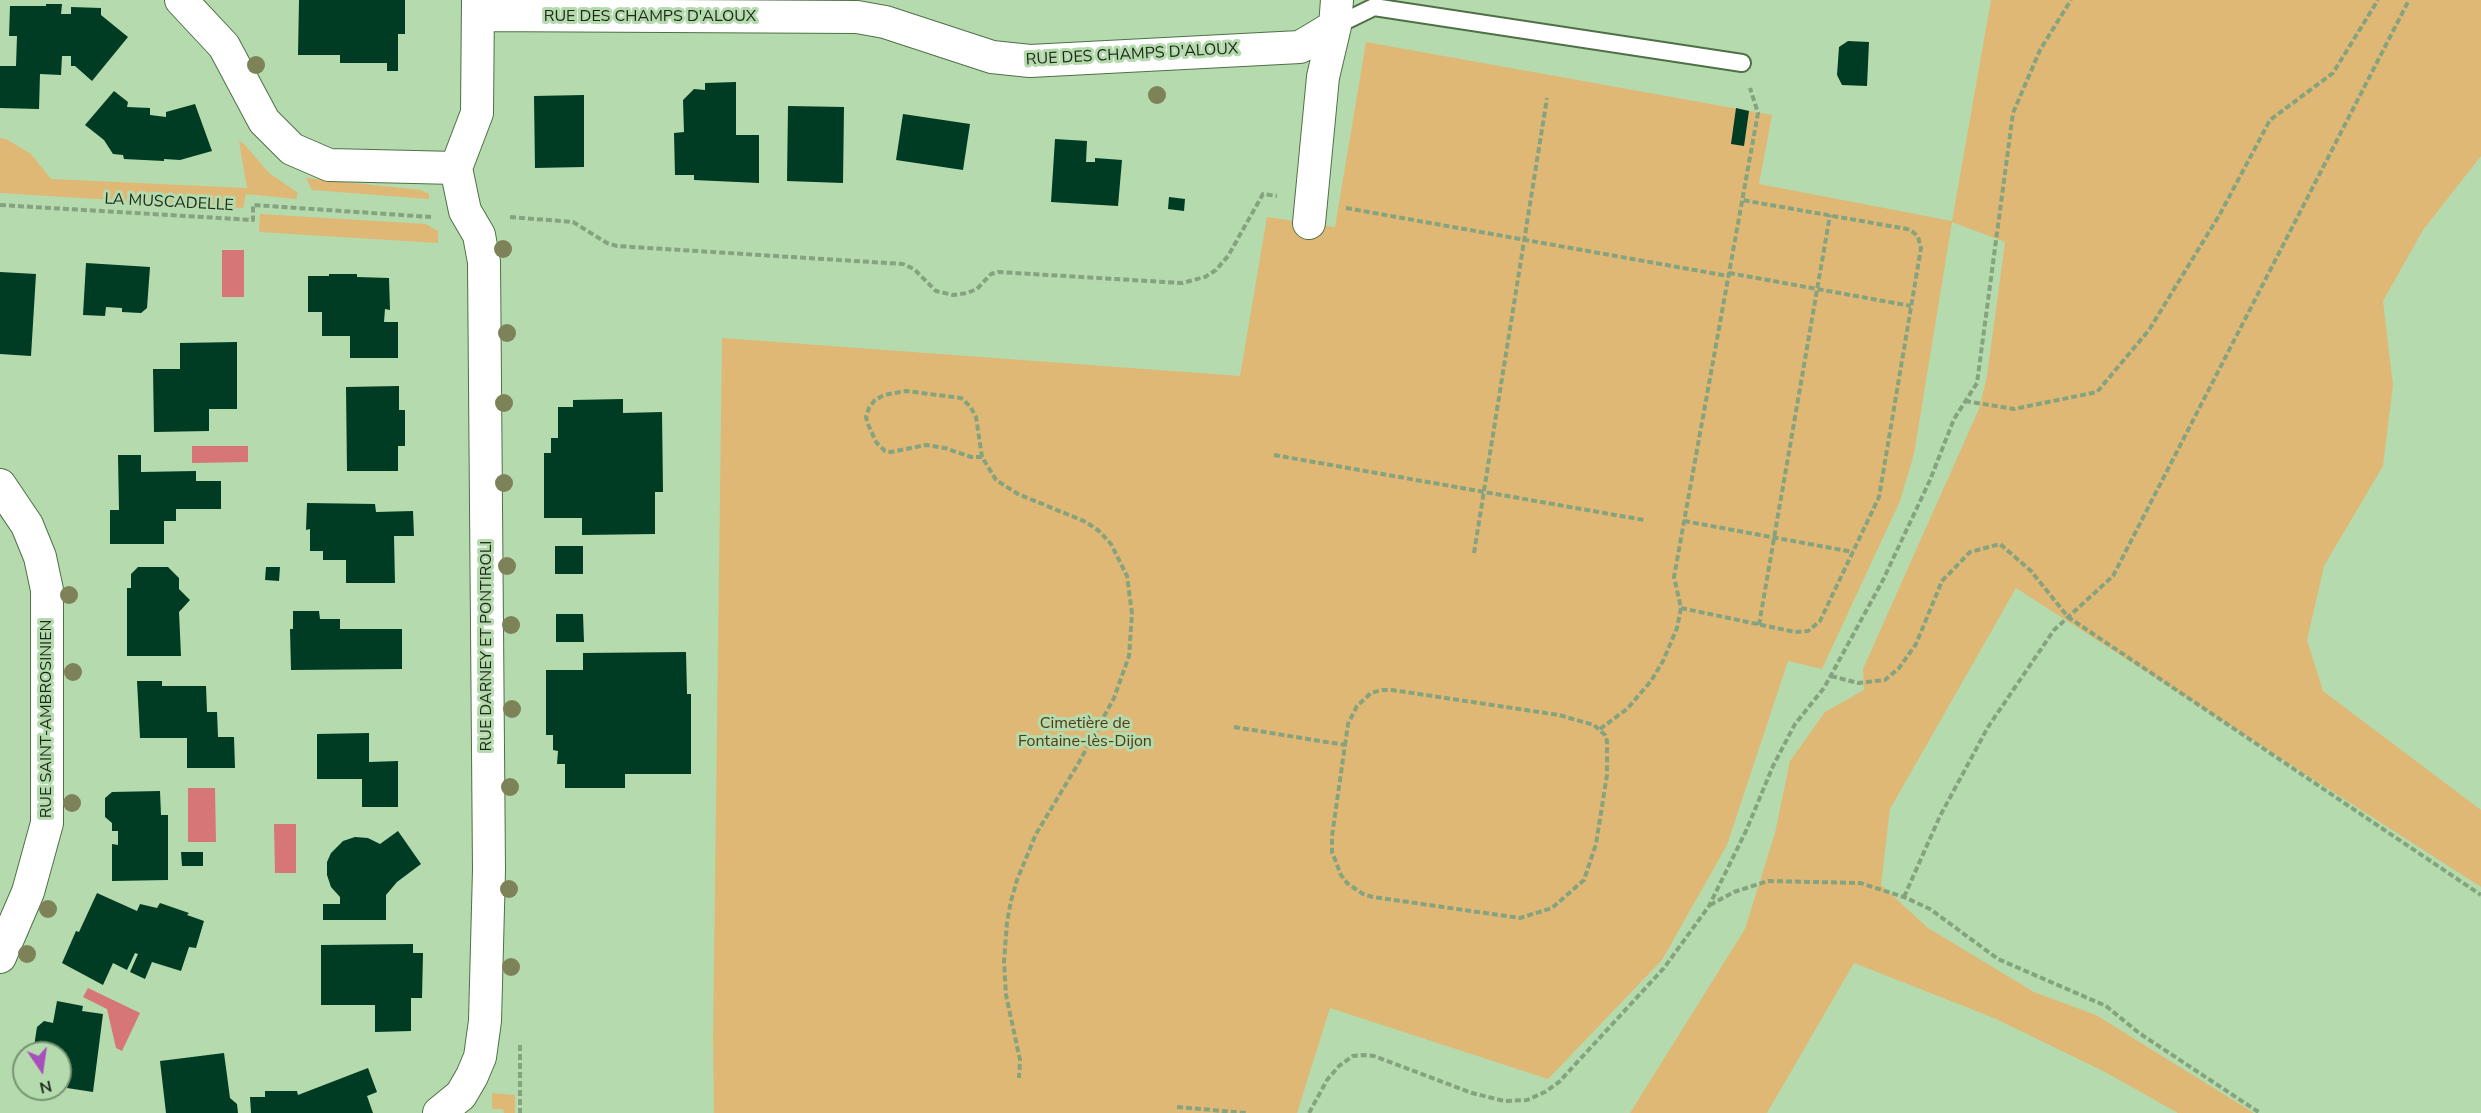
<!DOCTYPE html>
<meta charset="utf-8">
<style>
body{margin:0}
#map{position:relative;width:2481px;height:1113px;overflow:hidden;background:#b5daad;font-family:"Nunito Sans",sans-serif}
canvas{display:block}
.north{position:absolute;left:12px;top:1041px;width:60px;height:60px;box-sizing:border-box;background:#b5daad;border:2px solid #779371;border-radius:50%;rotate:167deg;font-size:16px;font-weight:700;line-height:24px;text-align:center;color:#1b2918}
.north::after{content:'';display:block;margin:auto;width:21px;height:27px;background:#a74fbc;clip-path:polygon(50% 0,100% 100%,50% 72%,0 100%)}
</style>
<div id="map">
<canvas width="2481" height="1113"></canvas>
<div class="north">N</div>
</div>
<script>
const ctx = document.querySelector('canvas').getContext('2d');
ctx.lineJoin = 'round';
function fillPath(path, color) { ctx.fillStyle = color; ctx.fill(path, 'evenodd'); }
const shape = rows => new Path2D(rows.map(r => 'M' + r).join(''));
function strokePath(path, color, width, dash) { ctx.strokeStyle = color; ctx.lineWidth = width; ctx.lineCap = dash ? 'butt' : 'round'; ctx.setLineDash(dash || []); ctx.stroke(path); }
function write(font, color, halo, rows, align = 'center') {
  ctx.font = font + ' "Nunito Sans",sans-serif'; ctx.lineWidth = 6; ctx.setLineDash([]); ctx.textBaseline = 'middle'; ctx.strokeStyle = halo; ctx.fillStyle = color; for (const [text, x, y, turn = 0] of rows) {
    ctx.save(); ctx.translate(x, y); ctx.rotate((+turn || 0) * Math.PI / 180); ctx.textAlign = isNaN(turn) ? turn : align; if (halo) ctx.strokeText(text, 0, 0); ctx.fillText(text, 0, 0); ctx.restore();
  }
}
const green = shape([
 [1991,0,2481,0,2481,156,2423,230,2383,301,2393,385,2383,466,2324,566,2307,640,2323,691,2481,810,2481,887,2016,588,1890,809,1881,885,1928,928,2034,992,2096,1015,2254,1113,2178,1113,2105,1072,1994,1018,1854,963,1767,1113,1630,1113,1745,929,1775,833,1790,761,1825,712,1864,690,1863,669,1979,409,1987,376,2005,242,1952,222,1914,454,1900,501,1822,669,1788,661,1727,845,1662,960,1548,1079,1330,1008,1297,1113,714,1113,713,1038,722,338,1240,376,1267,217,1335,227,1366,42,1772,115,1759,184,1952,221],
 [0,138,6,139,31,154,51,179,247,188,239,141,244,144,269,173,298,193,296,199,246,194,243,208,0,193],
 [306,178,421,190,429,194,429,199,312,190],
 [260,214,426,224,438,231,438,243,259,232],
 [492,1093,515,1095,515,1113,504,1113,503,1109,492,1109]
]);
const water = shape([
 [222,250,244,250,244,297,222,297],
 [192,446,248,446,248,462,192,463],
 [188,788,215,788,216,842,188,842],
 [274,824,296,824,296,873,275,873],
 [88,988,140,1013,122,1051,116,1048,107,1009,83,997]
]);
const building = shape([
 [299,0,405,0,405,34,398,34,398,71,387,71,387,63,340,63,340,55,298,55],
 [46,4,62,4,61,14,71,14,71,7,101,8,101,15,128,37,92,81,75,66,71,66,71,56,62,56,61,75,40,74,39,109,0,108,0,66,16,66,17,36,9,36,10,6,46,6],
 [1848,41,1869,42,1867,86,1842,85,1837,75,1839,47],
 [736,82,736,135,759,135,759,183,694,180,694,175,675,175,674,133,684,132,683,100,694,89,705,90,705,83],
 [114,91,128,102,127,107,150,108,150,115,166,117,166,112,195,104,212,151,180,160,164,159,164,161,124,159,123,155,113,154,104,140,85,125],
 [584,95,584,167,535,168,534,96],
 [788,106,844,107,843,183,787,181],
 [1736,108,1749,111,1744,146,1731,144],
 [903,114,970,124,963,170,896,160],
 [1055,139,1087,141,1086,162,1095,162,1095,158,1122,160,1118,206,1051,202],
 [1169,197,1185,199,1184,211,1168,209],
 [86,263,150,267,147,308,141,313,122,312,122,308,106,307,105,316,83,315],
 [0,272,36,274,31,356,0,354],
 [329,274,357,274,357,277,389,278,390,310,385,309,384,322,398,322,398,358,350,358,350,336,322,336,322,312,308,312,308,276,329,276],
 [237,342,237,409,209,409,209,431,154,432,153,369,180,369,180,343],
 [399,386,399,410,405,410,405,446,398,446,398,471,347,471,346,387],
 [623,399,623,413,662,412,663,492,655,492,655,534,582,535,582,518,544,518,544,453,551,453,551,438,558,438,558,407,573,407,573,400],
 [118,455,141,455,141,472,196,471,196,481,221,481,221,509,176,509,176,521,164,521,164,544,110,544,110,510,119,510],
 [307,503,375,504,376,512,413,511,414,536,394,536,395,583,346,583,346,560,323,560,323,551,310,551,310,529,306,530],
 [555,546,583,546,583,574,555,574],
 [138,567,168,567,179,578,179,589,190,600,179,612,181,656,127,656,127,588,131,588,131,574],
 [266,567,280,567,279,581,265,580],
 [293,611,319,611,320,619,340,619,340,629,402,629,402,669,291,670,290,629,293,629],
 [556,614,583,614,584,642,556,642],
 [686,652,687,694,691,694,691,774,625,774,625,788,565,788,565,764,557,764,558,751,553,750,553,735,546,735,546,670,583,670,583,653],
 [137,681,162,681,162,686,206,686,207,712,217,712,218,737,234,737,235,768,187,768,187,738,140,738],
 [369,733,369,762,398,761,398,807,362,807,362,779,317,779,317,734],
 [160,791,161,815,168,815,168,880,112,881,112,844,118,845,118,831,112,831,112,823,105,817,105,798,112,792],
 [398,831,421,864,397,882,386,895,386,920,323,920,323,904,340,904,340,897,331,887,327,875,327,862,331,853,343,841,355,837,368,838,380,844],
 [181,852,203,852,203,866,182,866],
 [97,893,137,911,140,904,157,908,160,903,189,913,187,915,204,921,196,948,189,947,181,971,152,962,145,979,130,972,138,954,135,953,127,970,113,963,103,985,62,963,76,931,79,932],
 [413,944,413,953,423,953,422,998,411,998,411,1031,375,1032,375,1005,321,1005,321,945],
 [57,1001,83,1006,82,1011,103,1014,93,1092,67,1088,69,1077,60,1075,60,1053,33,1053,37,1027,44,1021,53,1023],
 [224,1053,230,1098,237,1104,238,1113,166,1113,160,1061],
 [368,1068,377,1092,367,1096,373,1113,251,1113,250,1097,265,1097,265,1091,297,1091,298,1095]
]);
const path = shape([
 [0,205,253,220,253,205,431,217],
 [1346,208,1728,276],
 [510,217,573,222,607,243,617,246,903,264,914,269,936,291,953,295,967,293,977,289,991,274,998,272,1182,283,1205,277,1216,270,1228,256,1263,194,1277,196],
 [1729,273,1911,306],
 [1965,401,2014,409,2097,392,2149,330,2220,214,2270,120,2333,73,2378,0],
 [1274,455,1644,520],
 [982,457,971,457,945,448,926,445,891,452,885,451,876,442,868,424,866,417,869,408,875,400,884,395,906,391,961,398,970,406,976,417,982,457,996,480,1018,494,1086,522,1099,531,1111,544,1127,576,1132,614,1129,656,1114,698,1078,764,1036,834,1017,880,1011,901,1007,922,1004,962,1006,995,1020,1060,1019,1078],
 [1684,521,1853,552],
 [1474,553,1547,98],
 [1681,608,1795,632,1808,631,1820,621,1879,497,1921,248,1918,237,1913,232,1907,229,1742,200],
 [1759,625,1830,215],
 [1831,676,1858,683,1885,680,1899,668,1916,644,1942,581,1970,552,2000,544,2031,571,2068,617,2481,895],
 [1234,727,1345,745,1332,836,1332,852,1341,875,1347,883,1363,894,1373,897,1520,918,1552,908,1584,880,1596,844,1607,775,1607,741,1605,735,1594,725,1559,715,1392,690,1382,690,1371,693,1357,706,1348,724,1345,745],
 [1600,729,1627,709,1651,681,1663,661,1677,628,1681,608,1674,577,1758,113,1750,88],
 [1904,897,1940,816,1988,727,2054,630,2113,576,2409,0],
 [1710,905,1734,892,1768,881,1860,883,1904,897,1930,909,1998,959,2106,1006,2139,1033,2260,1113],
 [520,1045,520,1113],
 [1177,1107,1246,1113],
 [1309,1113,1327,1080,1339,1066,1353,1056,1363,1055,1374,1056,1472,1093,1504,1101,1527,1100,1545,1092,1559,1082,1664,968,1709,906,1746,831,1773,766,1795,724,1824,688,1883,580,1930,480,1954,419,1977,383,2013,113,2040,50,2071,0]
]);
const service = shape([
 [1335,26,1374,7,1742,63]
]);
const minor = shape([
 [181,0,224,46,264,121,292,149,329,165,456,168],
 [478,15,857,17,885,22,992,57,1030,61,1300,47,1335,26],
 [456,168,477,113,478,0],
 [1309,223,1323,77,1335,26,1337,0],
 [0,485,27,525,40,557,47,590,47,823,28,892,0,957],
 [439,1113,461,1095,472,1076,480,1057,485,1021,489,870,484,262,479,235,465,211,456,168]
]);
const trees = [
 [256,65],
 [1157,95],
 [503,249],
 [507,333],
 [504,403],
 [504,483],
 [507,566],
 [69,595],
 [511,625],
 [73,672],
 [512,709],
 [510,787],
 [72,803],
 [509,889],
 [48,909],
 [27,954],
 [511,967]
];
const streetNames = [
 ["RUE DES CHAMPS D'ALOUX",650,17],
 ["RUE DES CHAMPS D'ALOUX",1132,55,-3],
 ["LA MUSCADELLE",169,203,3],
 ["RUE DARNEY ET PONTIROLI",487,646,-90],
 ["RUE SAINT-AMBROSINIEN",47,719,-90]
];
const parkNames = [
 ["Cimetière de",1085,724],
 ["Fontaine-lès-Dijon",1085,742]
];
fillPath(green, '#e0b875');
fillPath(water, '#d67677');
fillPath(building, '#003b23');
strokePath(service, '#4f7047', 20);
strokePath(minor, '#4f7047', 34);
strokePath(path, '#85a37f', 4, [6, 3]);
strokePath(service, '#fff', 16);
strokePath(minor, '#fff', 32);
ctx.fillStyle = '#7d8259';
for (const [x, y] of trees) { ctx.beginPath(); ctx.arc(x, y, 9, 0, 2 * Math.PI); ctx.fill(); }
write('16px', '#1b2918', '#b5daad', streetNames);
write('16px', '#4f3a14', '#b5daad', parkNames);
</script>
